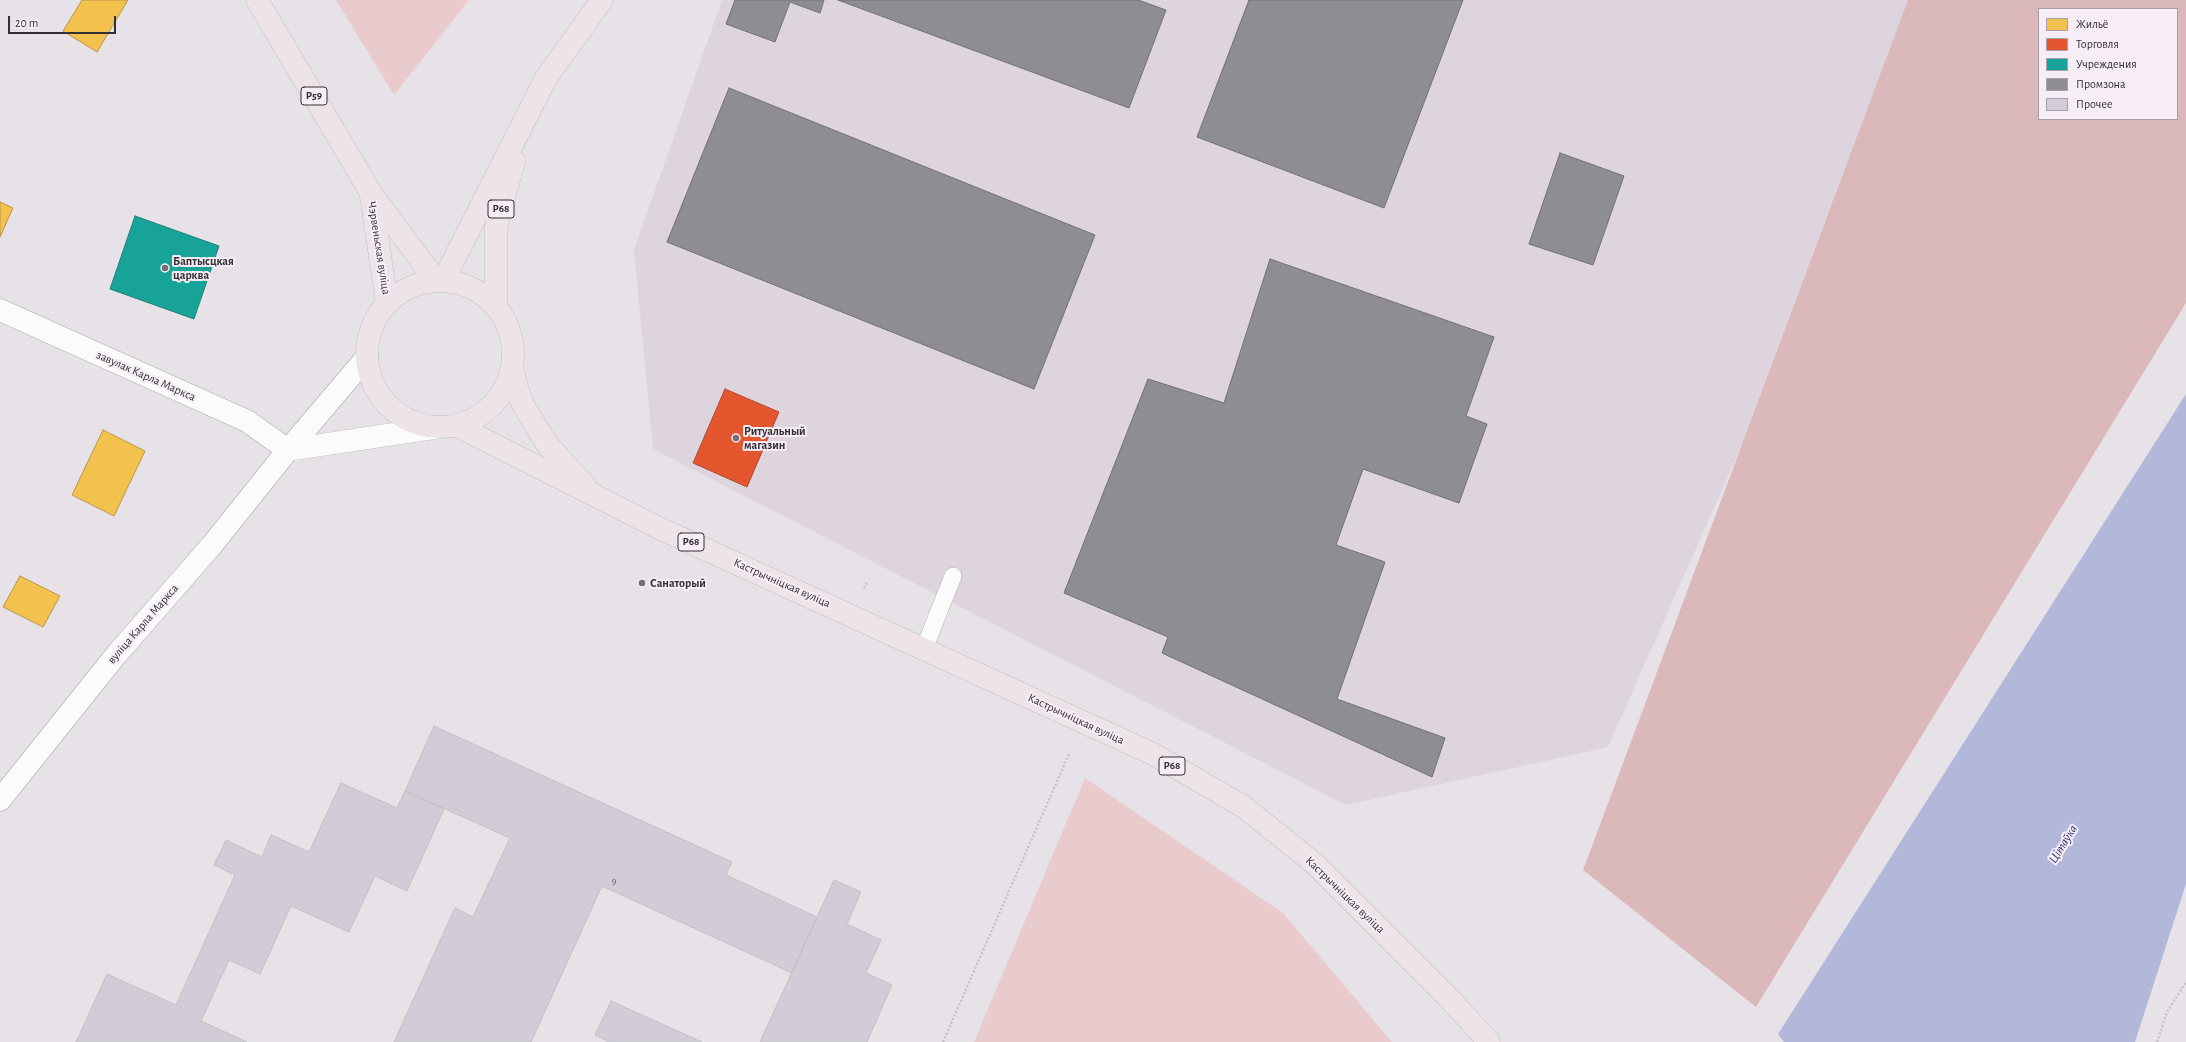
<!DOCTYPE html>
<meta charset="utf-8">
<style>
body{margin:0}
#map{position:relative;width:2186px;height:1042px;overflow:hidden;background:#e7e2e7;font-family:"Alegreya Sans",sans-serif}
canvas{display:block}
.legend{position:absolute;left:2038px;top:8px;width:140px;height:112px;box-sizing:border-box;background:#f6edf6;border:1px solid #a8a1a8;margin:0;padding:5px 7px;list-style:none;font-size:12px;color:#333033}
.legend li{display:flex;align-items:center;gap:8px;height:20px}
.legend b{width:20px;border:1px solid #a8a1a8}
.scale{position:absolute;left:8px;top:16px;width:108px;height:18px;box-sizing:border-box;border:2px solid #333033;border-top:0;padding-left:5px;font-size:12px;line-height:14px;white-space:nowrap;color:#333033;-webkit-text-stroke:3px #f6edf6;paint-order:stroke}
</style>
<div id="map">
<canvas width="2186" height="1042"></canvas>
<ul class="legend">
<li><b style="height:11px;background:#f2c14e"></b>Жильё</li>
<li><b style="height:11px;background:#e4572e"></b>Торговля</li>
<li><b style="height:11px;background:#17a398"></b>Учреждения</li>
<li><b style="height:11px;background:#8d8d92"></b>Промзона</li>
<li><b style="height:11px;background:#d1ccd7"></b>Прочее</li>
</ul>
<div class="scale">20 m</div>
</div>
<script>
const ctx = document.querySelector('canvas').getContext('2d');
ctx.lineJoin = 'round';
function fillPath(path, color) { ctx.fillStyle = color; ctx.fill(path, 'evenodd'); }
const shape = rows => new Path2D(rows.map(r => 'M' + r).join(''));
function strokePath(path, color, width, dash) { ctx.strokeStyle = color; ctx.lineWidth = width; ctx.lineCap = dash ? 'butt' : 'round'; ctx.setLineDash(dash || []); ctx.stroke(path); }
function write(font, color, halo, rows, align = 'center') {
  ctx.font = font + ' "Alegreya Sans",sans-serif'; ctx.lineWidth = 4; ctx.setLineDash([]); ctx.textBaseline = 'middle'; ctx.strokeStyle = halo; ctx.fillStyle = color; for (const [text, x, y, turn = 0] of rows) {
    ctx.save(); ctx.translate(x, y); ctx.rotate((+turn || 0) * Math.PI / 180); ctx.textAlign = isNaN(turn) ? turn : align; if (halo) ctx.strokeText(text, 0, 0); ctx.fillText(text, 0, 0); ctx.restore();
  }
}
const built = shape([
 [722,0,1939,0,1608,747,1346,805,653,449,634,250]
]);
const green = shape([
 [336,0,469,0,394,95],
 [1085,778,1283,913,1392,1042,974,1042]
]);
const forest = shape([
 [1908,0,2186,0,2186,303,1756,1007,1583,870],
 [2039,9,2177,9,2177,119,2039,119]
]);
const water = shape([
 [2186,394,2186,884,2135,1042,1784,1042,1778,1034]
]);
const homes = shape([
 [82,0,128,0,97,52,63,31,82,0],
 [0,202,13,208,0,237,0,202],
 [103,430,145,451,114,516,72,495,103,430],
 [20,576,60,596,43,627,3,607,20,576]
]);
const shops = shape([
 [725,389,779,412,747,487,693,463,725,389]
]);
const public = shape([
 [135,216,219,246,194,319,110,289,135,216]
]);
const industry = shape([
 [735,0,824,0,820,13,790,2,775,42,726,24,735,0],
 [838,0,1138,0,1166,10,1129,108,838,0],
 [1249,0,1463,0,1384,208,1197,137,1249,0],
 [729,88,1095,235,1034,389,667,242,729,88],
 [1560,153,1624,176,1593,265,1529,244,1560,153],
 [1270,259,1494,337,1466,416,1487,424,1459,503,1363,469,1336,545,1385,562,1337,699,1445,738,1432,777,1162,653,1168,637,1064,593,1148,379,1224,403,1270,259]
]);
const building = shape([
 [434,726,732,862,726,875,817,917,792,973,602,886,531,1042,394,1042,455,908,473,917,510,838,405,791,434,726],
 [341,783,397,808,405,791,444,809,407,891,375,876,349,932,291,906,260,974,229,960,201,1021,247,1042,76,1042,107,974,176,1005,235,875,214,865,226,840,262,857,271,835,309,852,341,783],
 [834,880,861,892,847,924,881,940,866,973,892,985,867,1042,760,1042,834,880],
 [611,1001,702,1042,609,1042,595,1035,611,1001]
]);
const path = shape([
 [864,588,867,582],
 [943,1042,1069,754],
 [2157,1042,2167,1012,2186,982]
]);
const lane = shape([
 [924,649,953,576]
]);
const street = shape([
 [0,310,247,421,288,450]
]);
const secondary = shape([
 [288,450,440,427],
 [0,800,116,655,212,545,288,450,367,357]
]);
const primary = shape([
 [257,0,371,193,436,281],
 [371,196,387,303],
 '367 354a73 73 0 1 1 146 0a73 73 0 1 1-146 0Z',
 [443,281,546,78,602,0],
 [496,305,496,227,514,161],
 [512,368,517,388,523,405,547,444,585,486],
 [457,426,661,529,1153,754,1244,807,1314,863,1448,997,1489,1042]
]);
const markers = [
 [165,268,4,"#726e72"],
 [736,438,4,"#726e72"],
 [642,583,4,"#726e72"]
];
const numberNames = [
 ["9",614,881]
];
const shields = [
 [314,96,26],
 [501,209,26],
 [691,542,26],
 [1172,766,26]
];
const shieldNames = [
 ["Р59",314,96],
 ["Р68",501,209],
 ["Р68",691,542],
 ["Р68",1172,766]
];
const streetNames = [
 ["Чэрвеньская вуліца",379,248,81],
 ["завулак Карла Маркса",146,376,24],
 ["Кастрычніцкая вуліца",782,583,24],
 ["вуліца Карла Маркса",143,624,-49],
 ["Кастрычніцкая вуліца",1076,719,25],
 ["Кастрычніцкая вуліца",1345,895,44]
];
const poiNames = [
 ["Баптысцкая",173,261],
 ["царква",173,275],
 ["Ритуальный",744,431],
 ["магазин",744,445],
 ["Санаторый",650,583]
];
const waterNames = [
 ["Цітаўка",2063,844,-58]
];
fillPath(built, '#ded4de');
fillPath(green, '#e9cbcd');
fillPath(forest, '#dbb9ba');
fillPath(water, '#b2b8da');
fillPath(homes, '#f2c14e');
strokePath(homes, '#b99646', 1);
fillPath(shops, '#e4572e');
strokePath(shops, '#af4b30', 1);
fillPath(public, '#17a398');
strokePath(public, '#1f807a', 1);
fillPath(industry, '#8d8d92');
strokePath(industry, '#727176', 1);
fillPath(building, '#d1ccd7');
strokePath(building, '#c3c0c4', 1);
strokePath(lane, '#aba7ab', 18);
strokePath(street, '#aba7ab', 23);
strokePath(secondary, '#aba7ab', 23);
strokePath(primary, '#c2c0c2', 23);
strokePath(path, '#c6c4c6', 2.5, [2, 2]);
strokePath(lane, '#fbfbfb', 17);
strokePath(street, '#fbfbfb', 22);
strokePath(secondary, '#fbfbfb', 22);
strokePath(primary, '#ede3e8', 22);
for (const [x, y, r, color] of markers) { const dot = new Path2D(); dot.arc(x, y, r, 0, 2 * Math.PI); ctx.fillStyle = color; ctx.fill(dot); strokePath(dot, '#f6edf6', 1.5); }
write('10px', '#5d5a5e', null, numberNames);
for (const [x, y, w] of shields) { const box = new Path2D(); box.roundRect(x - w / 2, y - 9, w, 18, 3); ctx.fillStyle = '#f6edf6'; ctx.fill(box); strokePath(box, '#333033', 1); }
write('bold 11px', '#333033', null, shieldNames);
write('12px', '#333033', '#f6edf6', streetNames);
write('bold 12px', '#333033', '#f6edf6', poiNames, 'left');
write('italic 13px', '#303a74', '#f6edf6', waterNames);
</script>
